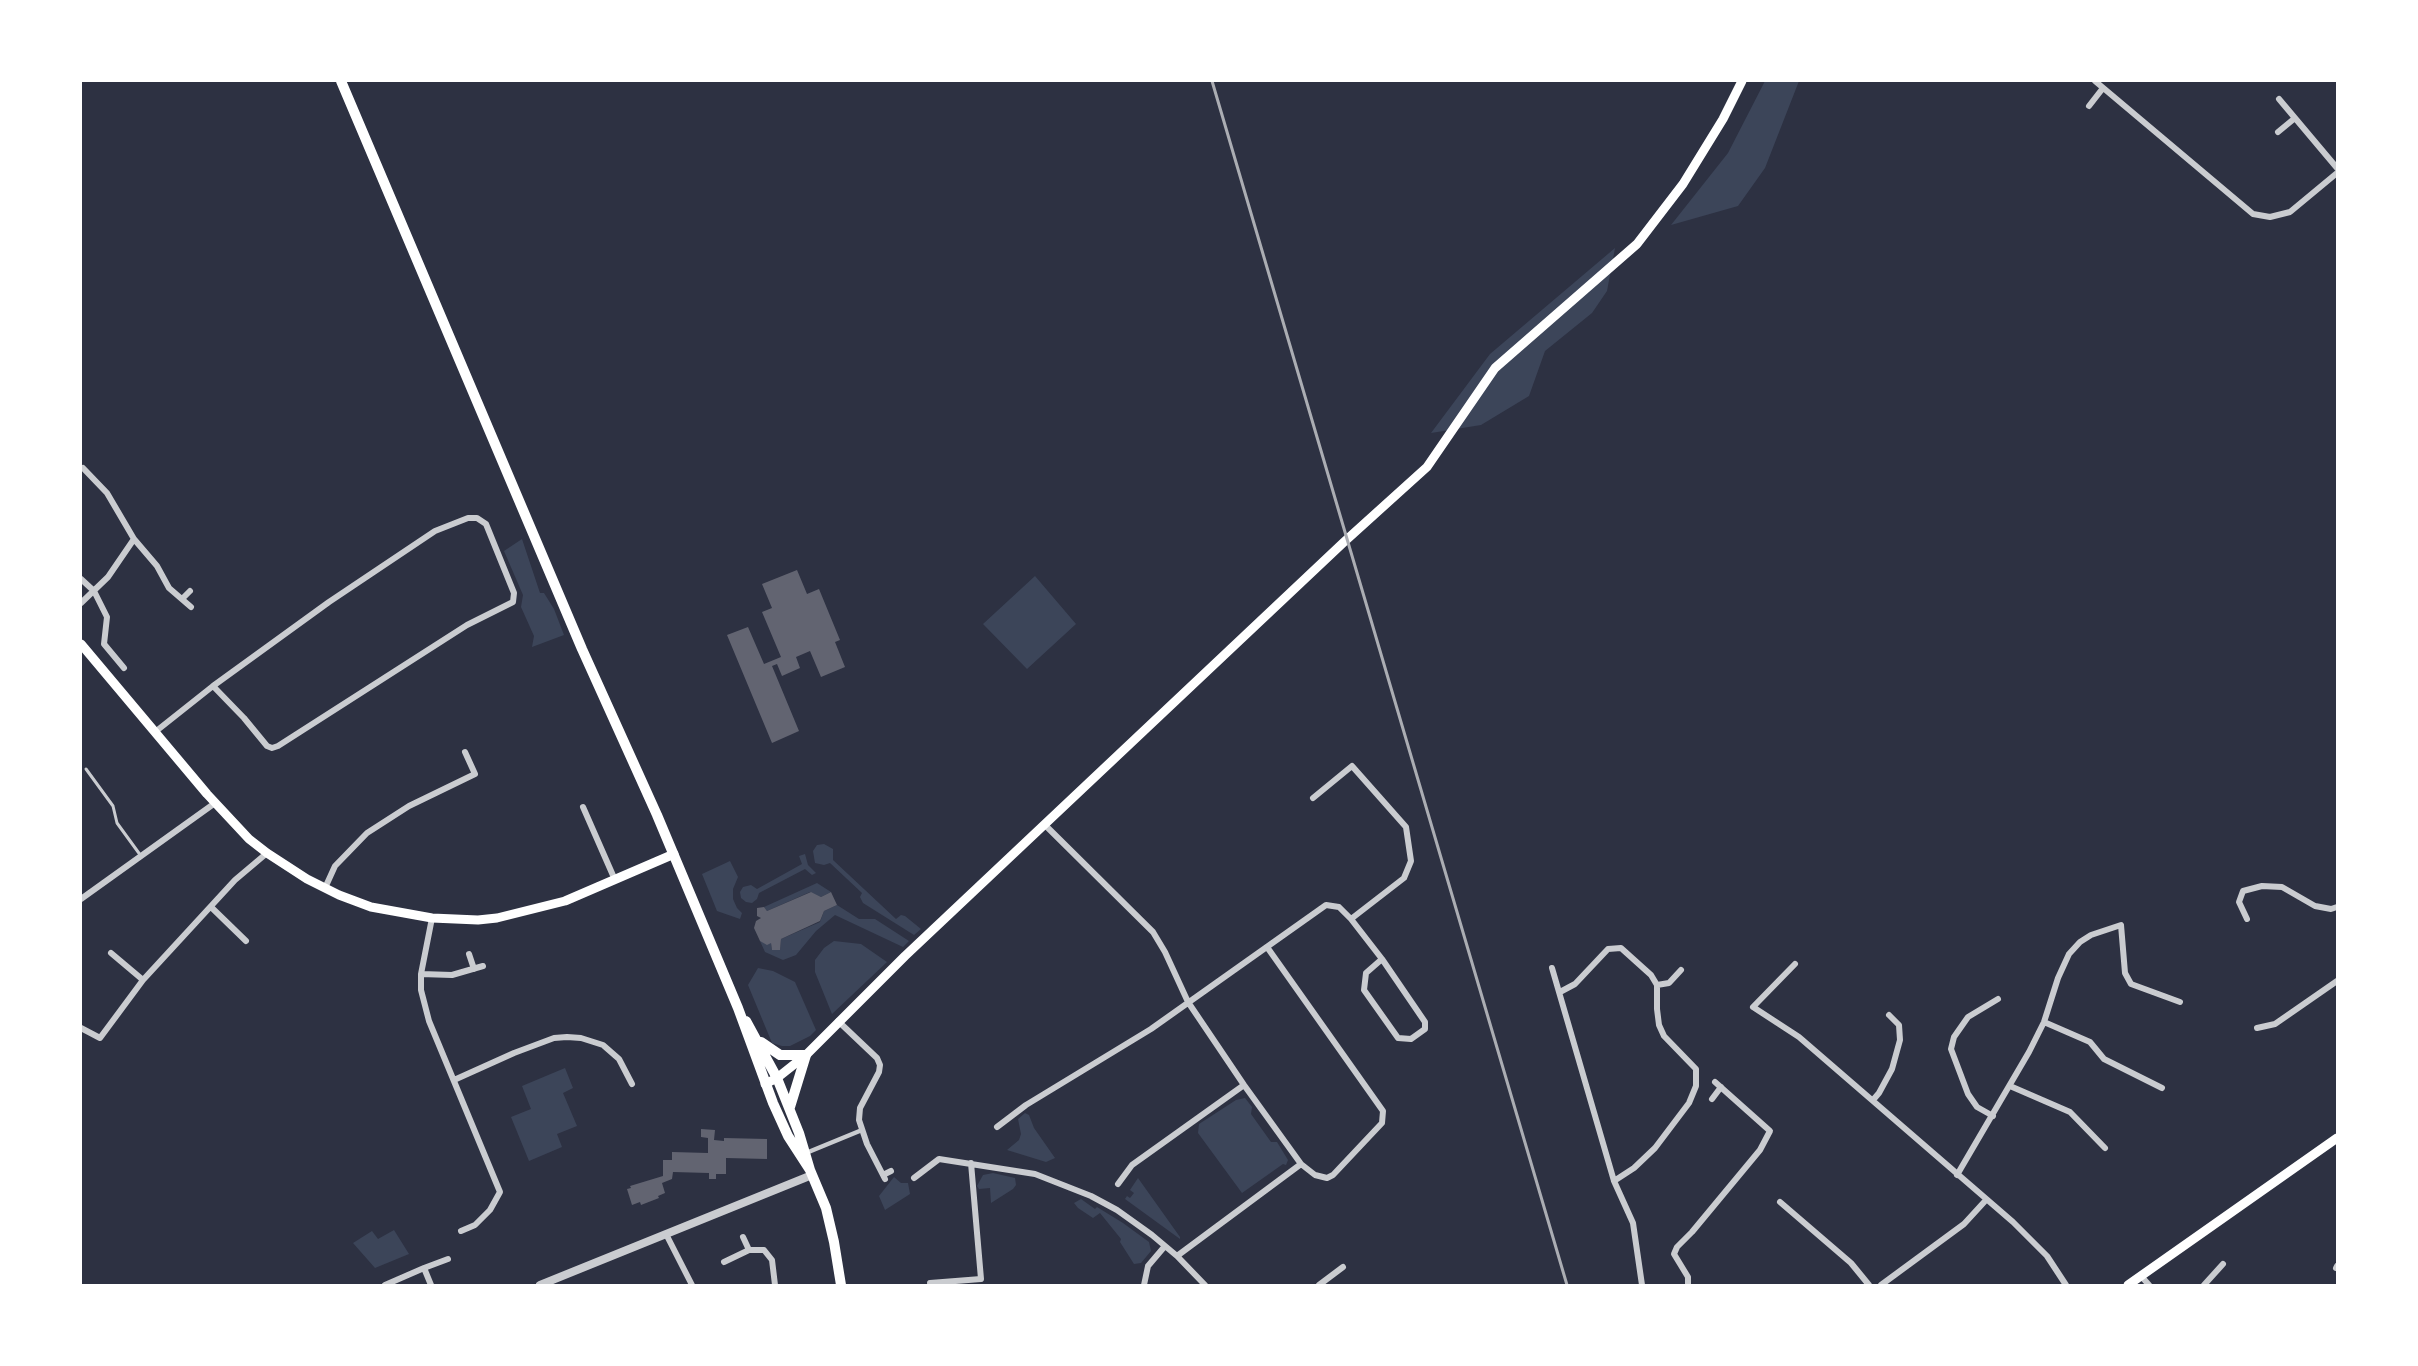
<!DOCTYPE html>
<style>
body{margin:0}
#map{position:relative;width:2418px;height:1366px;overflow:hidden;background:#2d3142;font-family:"Source Sans 3",sans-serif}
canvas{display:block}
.frame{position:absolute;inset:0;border:82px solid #fff;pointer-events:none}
</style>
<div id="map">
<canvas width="2418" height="1366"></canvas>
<div class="frame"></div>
</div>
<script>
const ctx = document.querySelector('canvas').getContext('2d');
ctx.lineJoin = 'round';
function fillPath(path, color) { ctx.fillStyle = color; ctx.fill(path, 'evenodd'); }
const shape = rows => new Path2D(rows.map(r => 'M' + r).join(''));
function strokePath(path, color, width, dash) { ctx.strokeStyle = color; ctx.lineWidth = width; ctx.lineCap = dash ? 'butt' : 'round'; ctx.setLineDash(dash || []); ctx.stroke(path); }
const green = shape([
 [1765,81,1799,81,1765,168,1738,206,1671,225,1728,153],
 [1615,248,1607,291,1592,313,1545,351,1529,396,1481,425,1431,433,1490,354],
 [522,539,540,593,544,593,554,609,564,635,532,647,534,636,521,607,523,595,504,551],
 [1035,576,1076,624,1027,669,983,624],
 [824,844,833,849,833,860,896,919,901,915,905,916,921,929,914,935,863,903,860,897,862,893,830,863,824,865,815,863,813,851,817,845],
 [805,854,808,865,816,873,812,875,805,869,759,893,757,899,752,903,746,902,741,898,740,892,743,887,751,885,757,889,802,864,799,856],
 [730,861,738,877,733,889,733,899,737,908,742,913,740,919,717,911,702,874],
 [817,883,831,892,821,897,810,892,767,911,764,907],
 [837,905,859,919,875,919,909,941,903,947,835,915,816,931,796,955,783,960,765,952,760,941,771,943,772,950,780,950,781,939,820,922,824,911],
 [834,941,861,944,887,962,832,1014,815,972,815,960,824,948],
 [758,968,773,971,795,982,816,1030,810,1036,790,1046,782,1046,772,1043,748,985],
 [565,1068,573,1088,563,1093,577,1126,557,1134,562,1147,529,1161,511,1117,531,1109,522,1086],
 [1245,1098,1252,1107,1251,1114,1271,1142,1277,1142,1288,1160,1286,1165,1283,1164,1242,1193,1198,1133,1199,1124,1236,1100],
 [1025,1113,1029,1115,1034,1128,1055,1158,1046,1162,1007,1150,1019,1140,1021,1134,1018,1119],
 [993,1173,1015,1178,1016,1185,1013,1189,991,1203,990,1188,979,1189,977,1186,983,1175],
 [894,1177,901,1183,908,1183,910,1194,885,1210,879,1196],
 [1138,1178,1180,1237,1180,1239,1125,1199,1127,1196,1130,1198,1134,1193,1130,1190],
 [1081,1199,1095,1209,1097,1207,1123,1223,1149,1242,1151,1251,1141,1263,1134,1264,1120,1242,1121,1239,1100,1213,1093,1218,1078,1208,1074,1203],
 [394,1230,409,1254,375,1268,353,1243,372,1231,378,1239]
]);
const building = shape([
 [797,570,807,594,819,589,840,640,835,642,845,667,821,677,810,651,796,657,800,668,782,676,777,664,772,666,799,731,772,743,727,635,748,627,764,664,781,657,762,612,772,608,762,584],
 [811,892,821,897,831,892,837,905,824,911,820,921,781,939,780,950,772,950,771,943,767,945,760,941,754,928,756,921,761,918,757,916,757,908,764,907,767,911],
 [701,1129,715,1130,714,1140,724,1141,724,1138,767,1139,767,1159,726,1158,726,1174,716,1174,716,1179,709,1179,709,1173,673,1172,672,1179,662,1183,665,1193,658,1196,659,1198,641,1205,640,1202,632,1205,627,1189,631,1188,630,1186,663,1176,663,1160,672,1160,672,1152,708,1153,708,1138,701,1137]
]);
const service = shape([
 [86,769,113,806,117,823,141,856]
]);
const pedestrian = shape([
 [806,1153,862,1130]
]);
const minor = shape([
 [2095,81,2253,214,2270,217,2290,212,2337,173],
 [2279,99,2337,168],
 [2089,106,2103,88],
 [2278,132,2295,118],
 [83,468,107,493,134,539,157,566,169,588,191,607],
 [81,579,94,591,107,617,104,644,124,668],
 [182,599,190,591],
 [81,603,108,577,134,539],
 [155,732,213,686,329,602,435,531,468,518,477,518,486,524,514,593,513,602,467,625,278,746,272,748,267,746,244,718,213,686],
 [1313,798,1352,766,1406,827,1411,861,1404,878,1351,919],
 [583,807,615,880],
 [1045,825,1153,932,1165,952,1188,1002,1244,1085,1301,1164,1315,1175,1327,1178,1333,1175,1382,1123,1383,1111,1267,947],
 [325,888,335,866,367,833,409,806,475,774,465,752],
 [81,899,215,803],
 [211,907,246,941],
 [432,918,421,974,421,990,429,1021,500,1192,490,1210,475,1225,461,1231],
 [2247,919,2239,902,2243,891,2262,886,2282,887,2315,906,2331,909,2337,907],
 [111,953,143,980],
 [469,954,474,969],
 [1795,964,1753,1007,1799,1037,2013,1222,2047,1256,2066,1285],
 [1552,968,1614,1181,1633,1223,1642,1285],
 [421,974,452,975,483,966],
 [1657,985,1669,983,1681,970],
 [1560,992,1575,984,1608,949,1621,948,1651,975,1657,985,1657,1009,1659,1025,1664,1036,1696,1069,1696,1086,1689,1103,1655,1148,1634,1168,1614,1181],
 [838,1021,877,1058,880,1065,879,1072,860,1108,859,1120,867,1144,885,1179],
 [2044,1022,2090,1042,2104,1059,2162,1088],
 [81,1028,100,1038,143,980,235,880,267,853],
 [2257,1028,2275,1024,2337,981],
 [454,1080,514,1053,554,1038,567,1037,581,1038,603,1045,619,1059,632,1084],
 [2010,1086,2070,1112,2105,1148],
 [1712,1099,1721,1087],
 [1873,1100,1879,1093,1892,1069,1900,1040,1899,1025,1889,1015],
 [1993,1116,1977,1107,1968,1094,1951,1049,1954,1037,1968,1017,1998,999],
 [997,1127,1026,1105,1151,1029,1326,905,1339,907,1351,919,1382,959,1425,1022,1425,1029,1411,1039,1398,1038,1364,990,1366,973,1382,959],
 [883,1175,891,1171],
 [1957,1175,2029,1052,2044,1022,2058,978,2069,954,2080,942,2091,935,2121,925,2125,973,2131,984,2180,1002],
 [914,1178,939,1159,1035,1174,1091,1196,1117,1210,1152,1235,1177,1256,1205,1285],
 [1118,1184,1132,1165,1244,1085],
 [1780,1202,1851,1263,1869,1285],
 [666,1234,692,1285],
 [743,1237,749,1250],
 [1177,1256,1301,1164],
 [724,1262,749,1250,764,1250,772,1260,775,1285],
 [424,1268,448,1259],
 [2336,1268,2337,1266],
 [2141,1276,2149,1285],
 [930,1283,981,1279,971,1163],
 [385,1285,424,1268,431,1285],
 [1144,1285,1148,1266,1165,1246],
 [1319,1285,1343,1267],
 [1688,1285,1688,1277,1674,1254,1677,1247,1692,1232,1760,1150,1770,1131,1715,1082],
 [1881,1285,1964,1224,1986,1200],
 [2204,1285,2223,1264]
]);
const tertiary = shape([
 [540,1285,812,1175]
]);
const secondary = shape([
 [81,644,207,794,249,839,267,853,307,879,339,895,371,907,432,918,478,920,497,918,565,901,674,854],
 [765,1084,777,1078,806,1055,905,956,1344,542,1427,467,1495,368,1637,244,1683,184,1723,119,1742,81]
]);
const primary = shape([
 [2128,1285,2337,1138]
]);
const trunk = shape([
 [341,81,582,649,657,815,738,1008,773,1103,788,1136,810,1170],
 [746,1021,777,1078,799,1133,810,1170,826,1208,834,1242,841,1285],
 [761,1042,780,1055,806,1055,790,1107]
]);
const rail = shape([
 [1212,81,1567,1285]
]);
fillPath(green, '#3c4559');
fillPath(building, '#626471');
strokePath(service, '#caccd0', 3);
strokePath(pedestrian, '#caccd0', 4.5);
strokePath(minor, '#caccd0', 6);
strokePath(tertiary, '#caccd0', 8);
strokePath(secondary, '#fff', 9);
strokePath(primary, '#fff', 9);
strokePath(trunk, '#fff', 10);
strokePath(rail, '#abadb3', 3);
</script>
